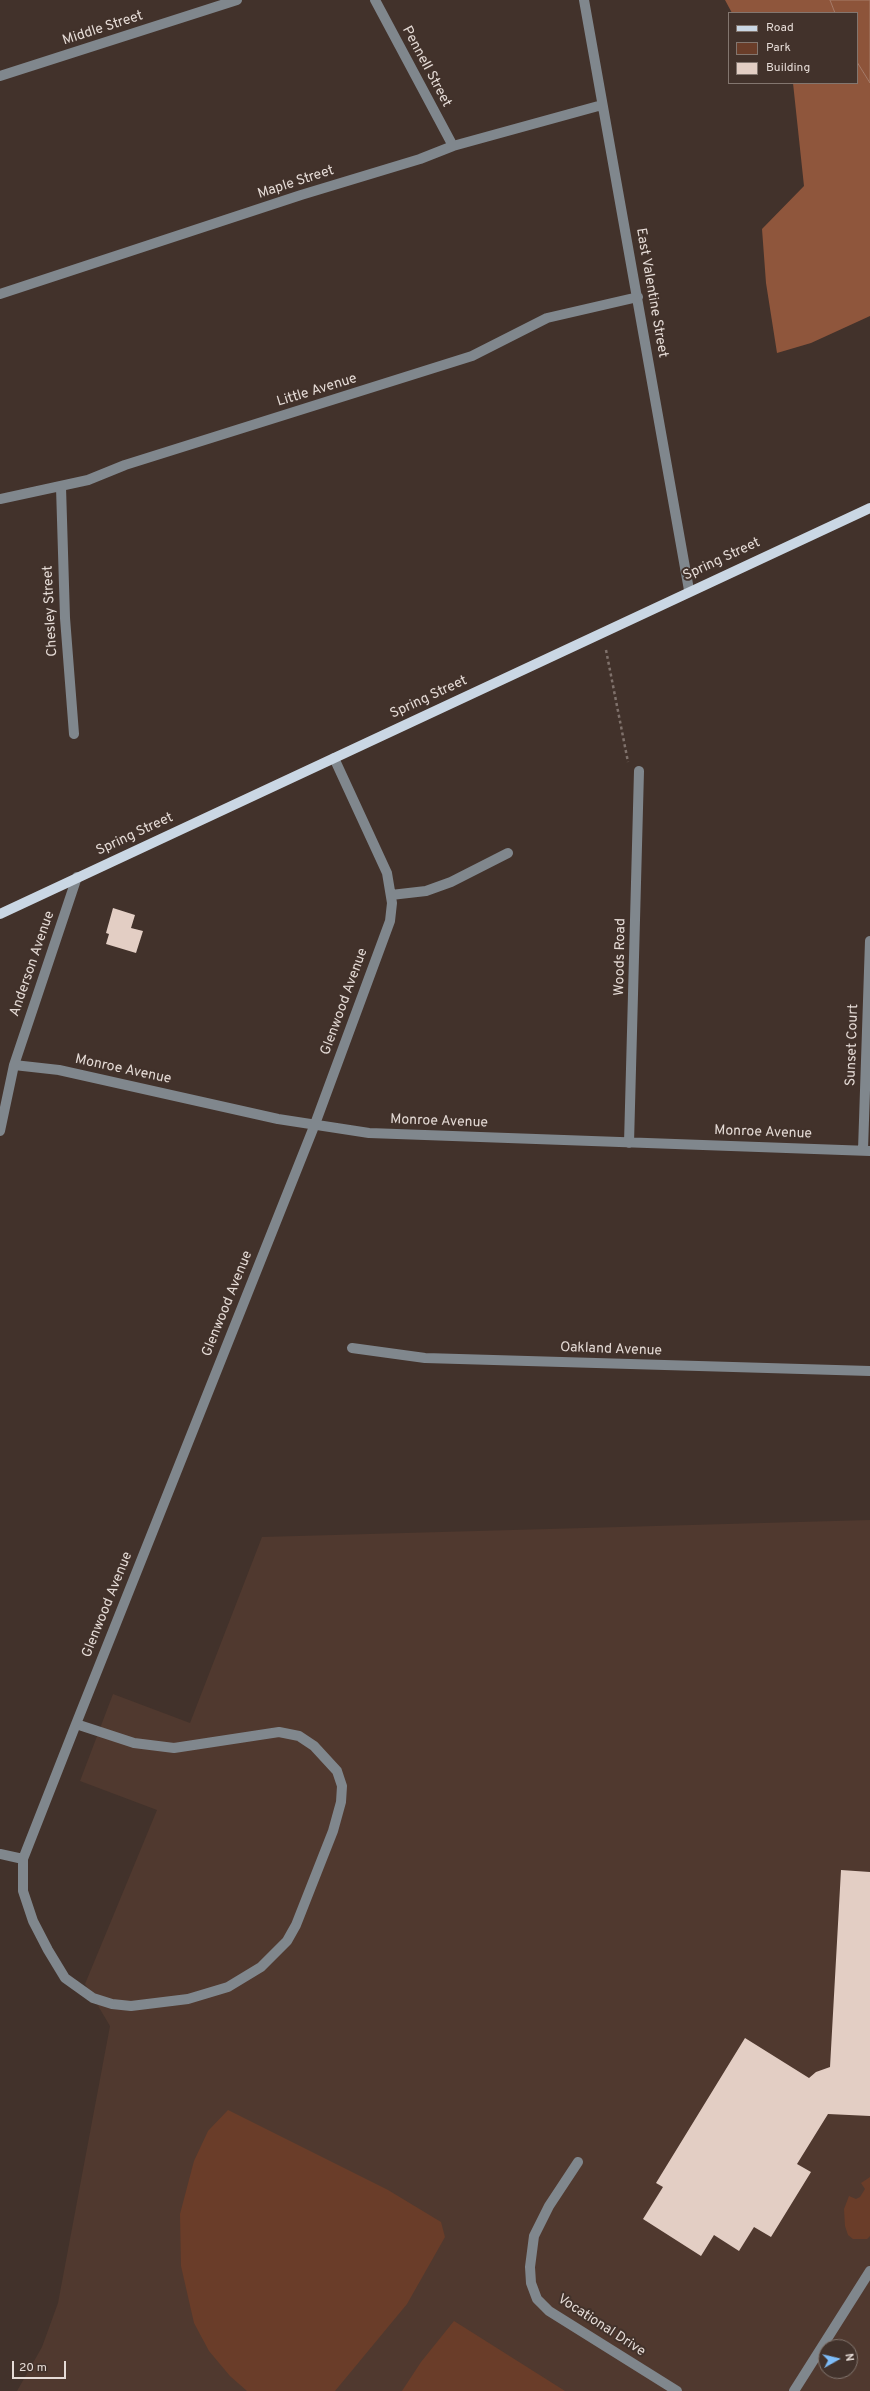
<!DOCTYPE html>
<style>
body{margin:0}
#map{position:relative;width:870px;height:2391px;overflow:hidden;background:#42322b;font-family:Overpass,sans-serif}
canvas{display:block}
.legend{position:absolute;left:728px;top:12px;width:130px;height:72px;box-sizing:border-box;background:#42322b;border:1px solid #83766f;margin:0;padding:5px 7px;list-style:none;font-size:12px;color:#e5dbd6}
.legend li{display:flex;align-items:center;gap:8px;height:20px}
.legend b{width:20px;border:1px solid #83766f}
.north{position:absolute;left:818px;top:2339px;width:40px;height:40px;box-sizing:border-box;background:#42322b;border:1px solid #83766f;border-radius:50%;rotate:82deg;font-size:11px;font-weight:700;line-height:16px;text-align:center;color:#e5dbd6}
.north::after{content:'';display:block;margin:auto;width:14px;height:18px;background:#7ebdf9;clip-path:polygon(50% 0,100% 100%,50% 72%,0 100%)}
.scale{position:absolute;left:12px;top:2361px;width:54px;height:18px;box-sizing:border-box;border:2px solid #e5dbd6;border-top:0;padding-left:5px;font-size:12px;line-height:14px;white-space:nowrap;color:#e5dbd6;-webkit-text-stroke:3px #42322b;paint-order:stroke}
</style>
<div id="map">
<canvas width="870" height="2391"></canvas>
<ul class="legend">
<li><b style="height:5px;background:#cad7e4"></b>Road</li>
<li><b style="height:11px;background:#6a3d29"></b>Park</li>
<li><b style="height:11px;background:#e3cec4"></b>Building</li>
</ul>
<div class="north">N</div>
<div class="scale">20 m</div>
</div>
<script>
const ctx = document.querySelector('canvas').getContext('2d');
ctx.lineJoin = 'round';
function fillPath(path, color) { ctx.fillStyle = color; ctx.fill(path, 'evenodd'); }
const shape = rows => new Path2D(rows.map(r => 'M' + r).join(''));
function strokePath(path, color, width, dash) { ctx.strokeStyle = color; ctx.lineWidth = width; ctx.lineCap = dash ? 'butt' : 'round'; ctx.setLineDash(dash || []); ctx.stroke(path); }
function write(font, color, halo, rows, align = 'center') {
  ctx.font = font + ' Overpass,sans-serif'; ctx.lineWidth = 4; ctx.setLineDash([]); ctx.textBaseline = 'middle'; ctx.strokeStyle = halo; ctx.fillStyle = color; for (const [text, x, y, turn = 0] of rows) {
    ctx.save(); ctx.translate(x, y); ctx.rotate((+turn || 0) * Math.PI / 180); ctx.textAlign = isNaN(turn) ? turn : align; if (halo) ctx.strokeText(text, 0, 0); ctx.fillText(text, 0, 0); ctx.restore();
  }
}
const built = shape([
 [870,1520,870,2391,17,2391,42,2347,58,2303,110,2026,85,1984,157,1810,80,1781,113,1694,190,1723,262,1537],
 [826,2347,850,2347,850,2371,826,2371]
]);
const green = shape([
 [228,2110,388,2190,441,2222,445,2237,407,2304,335,2391,247,2391,230,2376,209,2351,194,2323,181,2266,180,2214,194,2161,208,2131],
 [870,2177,870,2236,867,2239,853,2239,848,2235,845,2226,844,2209,849,2196,856,2199,860,2197,865,2189,861,2183],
 [454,2321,565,2391,402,2391,421,2362]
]);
const forest = shape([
 [725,0,830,0,835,13,732,13],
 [857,62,870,83,870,316,811,343,777,353,766,283,762,229,804,186,793,83,857,83]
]);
const water = shape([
 [830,0,870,0,870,83,857,62,857,13,835,13,830,0]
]);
const building = shape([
 [113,908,135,915,131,928,143,931,136,953,106,944,109,934,106,933],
 [841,1870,870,1872,870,2116,828,2114,797,2164,811,2172,771,2237,754,2227,739,2251,714,2235,701,2256,643,2219,663,2187,656,2183,745,2038,809,2078,816,2072,830,2067]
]);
const path = shape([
 [606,650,628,762]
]);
const minor = shape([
 [375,0,453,146],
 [584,0,689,590],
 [0,76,237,0],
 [0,294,301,195,420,159,453,146,602,105],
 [61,487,65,618,74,734],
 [0,499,88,480,125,465,472,356,547,318,638,297],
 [391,895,426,891,451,882,508,853],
 [14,1065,59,1070,278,1119,369,1133,870,1151],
 [0,1131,14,1065,77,877],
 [629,1143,639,771],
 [863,1150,870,941],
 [352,1348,425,1358,870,1371],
 [76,1724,134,1743,174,1748,279,1732,299,1736,314,1746,337,1771,342,1786,341,1802,333,1831,296,1925,287,1941,261,1967,228,1987,188,1999,131,2006,112,2004,93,1998,65,1978,48,1950,33,1921,23,1891,23,1859,76,1724,315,1124,390,921,392,903,387,873,334,758],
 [0,1854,23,1859],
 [578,2162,549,2206,534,2236,530,2267,531,2283,537,2299,549,2311,677,2391],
 [794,2391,870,2271]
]);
const major = shape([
 [0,914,870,508]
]);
const streetNames = [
 ["Middle Street",103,29,-18],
 ["Pennell Street",426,67,62],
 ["Maple Street",296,183,-18],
 ["East Valentine Street",651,293,80],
 ["Little Avenue",317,391,-17],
 ["Spring Street",722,560,-25],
 ["Chesley Street",51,611,-93],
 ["Spring Street",429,698,-25],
 ["Spring Street",135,835,-25],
 ["Woods Road",621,957,-89],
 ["Anderson Avenue",33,964,-71],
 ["Glenwood Avenue",345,1002,-70],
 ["Sunset Court",853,1045,-88],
 ["Monroe Avenue",123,1070,12],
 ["Monroe Avenue",439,1122,2],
 ["Monroe Avenue",763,1133,2],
 ["Glenwood Avenue",228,1304,-68],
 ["Oakland Avenue",611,1350,2],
 ["Glenwood Avenue",108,1605,-68],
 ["Vocational Drive",601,2326,33]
];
fillPath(built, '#50392f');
fillPath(green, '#6a3d29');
fillPath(forest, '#8f563c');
fillPath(water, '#8d543a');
strokePath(water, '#a77c69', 1);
fillPath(building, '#e3cec4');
strokePath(path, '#7f716b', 2.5, [3, 3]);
strokePath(minor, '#80878d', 10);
strokePath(major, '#cad7e4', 10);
write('14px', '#e5dbd6', '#42322b', streetNames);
</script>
